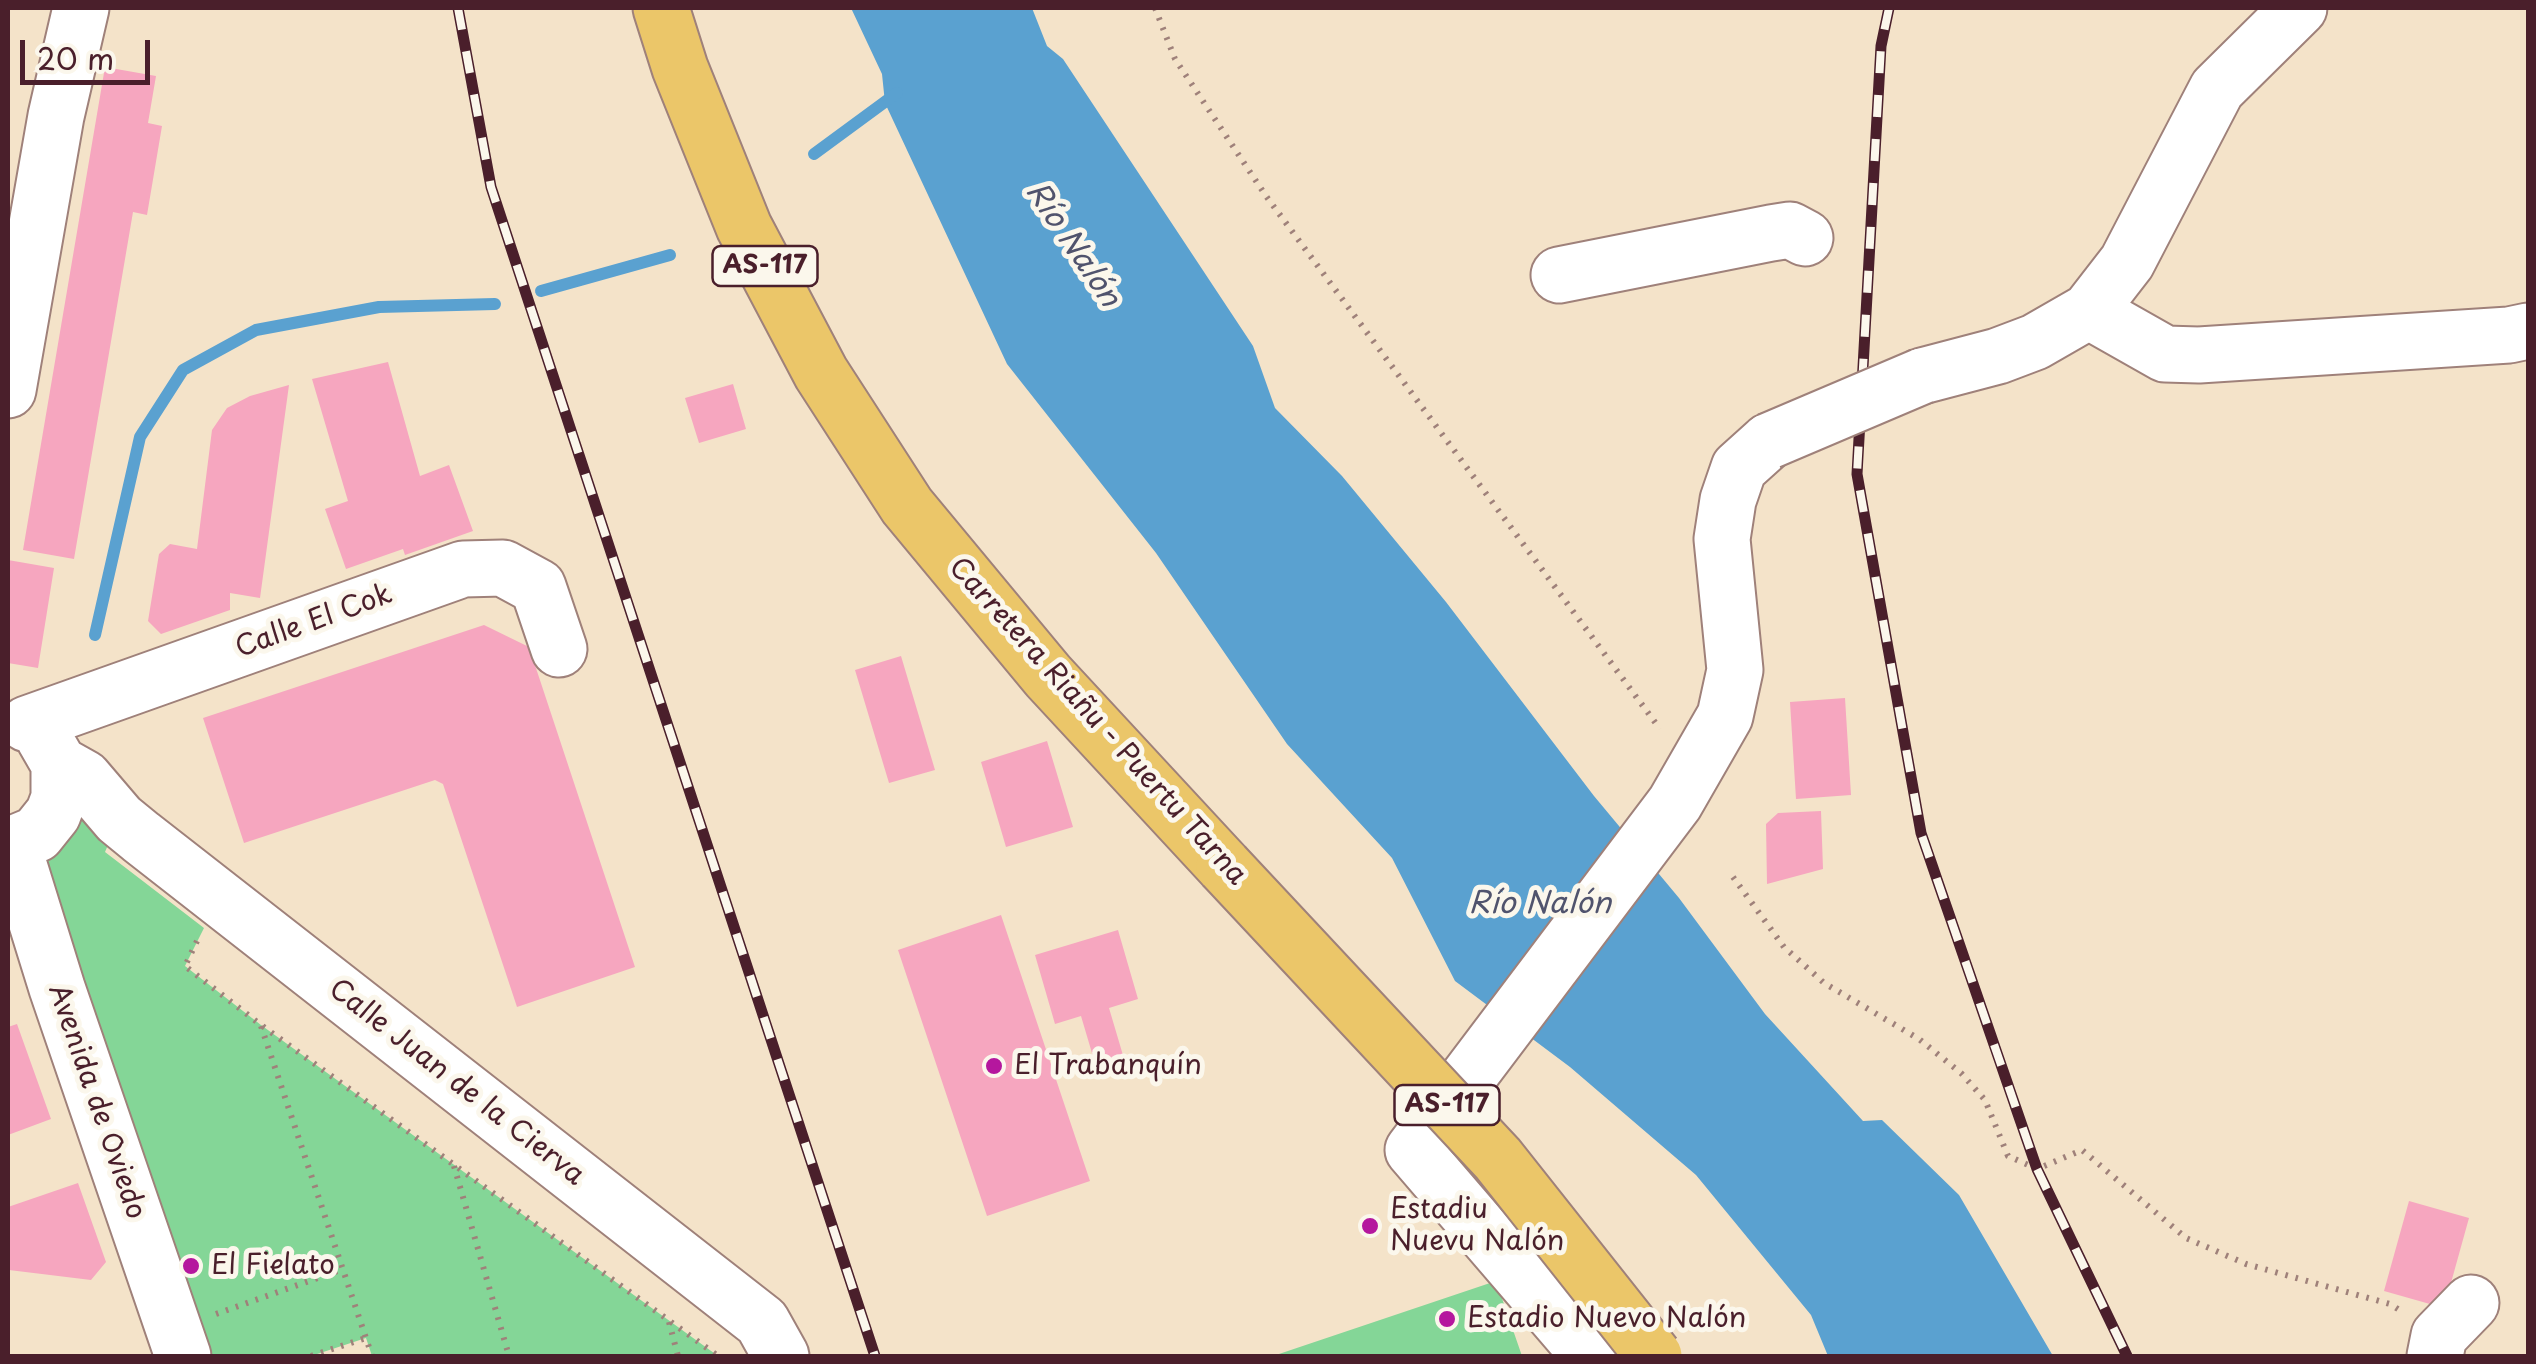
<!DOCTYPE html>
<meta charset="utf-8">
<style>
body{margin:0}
#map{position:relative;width:2536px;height:1364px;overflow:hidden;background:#f4e3c9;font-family:"Playpen Sans",sans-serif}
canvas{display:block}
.frame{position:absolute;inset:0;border:10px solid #4a1f2b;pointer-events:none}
.scale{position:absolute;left:20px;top:40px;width:130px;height:45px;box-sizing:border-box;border:5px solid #4a1f2b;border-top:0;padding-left:12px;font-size:30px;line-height:35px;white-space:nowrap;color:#4a1f2b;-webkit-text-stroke:8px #fbf7ec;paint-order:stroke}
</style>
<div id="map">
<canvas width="2536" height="1364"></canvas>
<div class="frame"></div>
<div class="scale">20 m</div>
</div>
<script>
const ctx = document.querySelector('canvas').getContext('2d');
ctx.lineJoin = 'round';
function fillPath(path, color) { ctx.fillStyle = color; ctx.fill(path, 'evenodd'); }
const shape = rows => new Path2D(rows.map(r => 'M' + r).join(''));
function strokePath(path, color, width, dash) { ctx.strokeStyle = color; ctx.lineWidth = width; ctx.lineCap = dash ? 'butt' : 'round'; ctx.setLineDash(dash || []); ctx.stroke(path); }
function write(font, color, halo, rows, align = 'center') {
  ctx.font = font + ' "Playpen Sans",sans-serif'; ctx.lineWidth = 10; ctx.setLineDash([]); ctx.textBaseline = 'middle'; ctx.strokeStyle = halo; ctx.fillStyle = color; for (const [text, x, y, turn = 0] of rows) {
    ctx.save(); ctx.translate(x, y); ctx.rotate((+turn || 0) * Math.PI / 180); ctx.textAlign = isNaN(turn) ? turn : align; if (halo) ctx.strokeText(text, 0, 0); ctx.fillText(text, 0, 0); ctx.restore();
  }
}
const green = shape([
 [53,814,119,819,105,852,204,928,185,966,261,1025,718,1356,372,1356,366,1338,311,1356,183,1356,29,839],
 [1496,1281,1522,1356,1273,1356]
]);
const water = shape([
 [851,8,1032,8,1047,46,1063,59,1253,346,1275,408,1342,476,1446,602,1594,796,1679,898,1765,1014,1863,1121,1882,1120,1959,1195,2053,1356,1828,1356,1811,1315,1696,1175,1570,1067,1455,981,1392,858,1287,744,1156,553,1007,364,885,103,882,74]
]);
const stream = shape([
 [814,154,897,93],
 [541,291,670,255],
 [95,635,140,437,183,370,256,330,379,307,495,304]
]);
const building = shape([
 [105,67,156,76,148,123,162,126,147,215,133,212,74,559,23,550],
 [388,362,420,476,449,465,473,531,405,555,403,549,346,569,325,509,348,501,312,379],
 [733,384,746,429,699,443,685,398],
 [289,385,260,598,230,593,230,610,161,634,148,621,159,554,170,544,197,549,212,430,227,408,250,396],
 [8,560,54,568,38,668,8,663],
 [484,625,529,647,635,967,517,1007,443,784,435,780,244,843,203,718],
 [901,656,935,770,889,783,855,670],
 [1845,698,1851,795,1796,799,1790,702],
 [1047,741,1073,827,1006,847,981,762],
 [1821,811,1823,869,1767,884,1766,824,1778,813],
 [1001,915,1090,1181,987,1216,898,950],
 [1118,930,1138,999,1109,1008,1125,1062,1097,1070,1081,1016,1055,1024,1035,955],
 [17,1024,51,1119,8,1135,8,1027],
 [78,1183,106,1262,91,1280,9,1270,8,1207],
 [2409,1201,2469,1218,2444,1308,2384,1291]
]);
const path = shape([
 [1155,8,1175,59,1266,196,1660,729],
 [1733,877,1784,947,1824,983,1919,1039,1961,1073,1985,1100,2008,1156,2037,1169,2082,1150,2186,1238,2246,1264,2390,1304,2401,1311],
 [197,941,185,966,261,1025,718,1356],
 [261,1026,372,1356],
 [454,1166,509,1356],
 [216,1314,343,1269],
 [669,1322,678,1356],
 [311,1356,366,1338]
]);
const minor = shape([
 [1559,275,1771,233,1790,230,1805,238],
 [2089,311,2165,354,2199,355,2509,335,2528,331],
 [1922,376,1998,356,2035,342,2089,311,2127,262,2217,89,2299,8],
 [8,390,56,116,81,8],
 [27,724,463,569,503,568,538,587,559,649],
 [59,764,84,778,119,819,141,837,762,1322,781,1356],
 [8,846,37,834,53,814,59,798,59,764,44,738],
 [13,846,57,988,183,1356],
 [1590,1356,1413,1150,1675,803,1725,716,1735,670,1722,539,1728,500,1739,468,1769,441],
 [2435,1356,2439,1336,2471,1303]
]);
const major = shape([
 [661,8,680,68,744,227,821,373,907,506,1048,676,1224,866]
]);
const rail = shape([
 [458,8,491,187,875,1356],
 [1889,8,1881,46,1857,474,1921,833,2037,1169,2127,1356]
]);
const minorBridge = shape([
 [1769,441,1922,376]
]);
const majorBridge = shape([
 [1224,866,1498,1159,1654,1356]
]);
const markers = [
 [994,1066,10,"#b5179e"],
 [1370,1226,10,"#b5179e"],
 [191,1266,10,"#b5179e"],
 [1447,1319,10,"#b5179e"]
];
const shields = [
 [765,266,105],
 [1447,1105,105]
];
const shieldNames = [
 ["AS-117",765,266],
 ["AS-117",1447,1105]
];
const streetNames = [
 ["Calle El Cok",314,622,-20],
 ["Carretera Riañu - Puertu Tarna",1097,722,48],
 ["Calle Juan de la Cierva",456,1083,38],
 ["Avenida de Oviedo",96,1102,71]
];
const poiNames = [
 ["El Trabanquín",1014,1066],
 ["Estadiu",1390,1210],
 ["Nuevu Nalón",1390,1242],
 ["El Fielato",211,1266],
 ["Estadio Nuevo Nalón",1467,1319]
];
const waterNames = [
 ["Río Nalón",1072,245,56],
 ["Río Nalón",1540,905]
];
fillPath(green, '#84d697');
fillPath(water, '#5aa1d0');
strokePath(stream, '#5aa1d0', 12);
fillPath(building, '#f6a6bf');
strokePath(minor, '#9f817a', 59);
strokePath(major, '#9f817a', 59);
strokePath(path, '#9f817a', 6, [2.5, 8]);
strokePath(minor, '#fff', 55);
strokePath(major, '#ebc669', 55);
strokePath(rail, '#4a1f2b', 11);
strokePath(rail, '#fbf7ec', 8, [22]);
strokePath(minorBridge, '#9f817a', 59, []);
strokePath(majorBridge, '#9f817a', 59, []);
strokePath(minorBridge, '#fff', 55);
strokePath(majorBridge, '#ebc669', 55);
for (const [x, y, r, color] of markers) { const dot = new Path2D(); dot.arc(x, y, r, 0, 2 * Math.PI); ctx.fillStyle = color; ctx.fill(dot); strokePath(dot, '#fbf7ec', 4); }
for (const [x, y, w] of shields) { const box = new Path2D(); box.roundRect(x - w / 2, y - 20, w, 40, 8); ctx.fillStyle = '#fbf7ec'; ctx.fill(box); strokePath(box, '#4a1f2b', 2.5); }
write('bold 25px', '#4a1f2b', null, shieldNames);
write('28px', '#4a1f2b', '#fbf7ec', streetNames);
write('28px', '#4a1f2b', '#fbf7ec', poiNames, 'left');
write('italic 30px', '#50536d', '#fbf7ec', waterNames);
</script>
